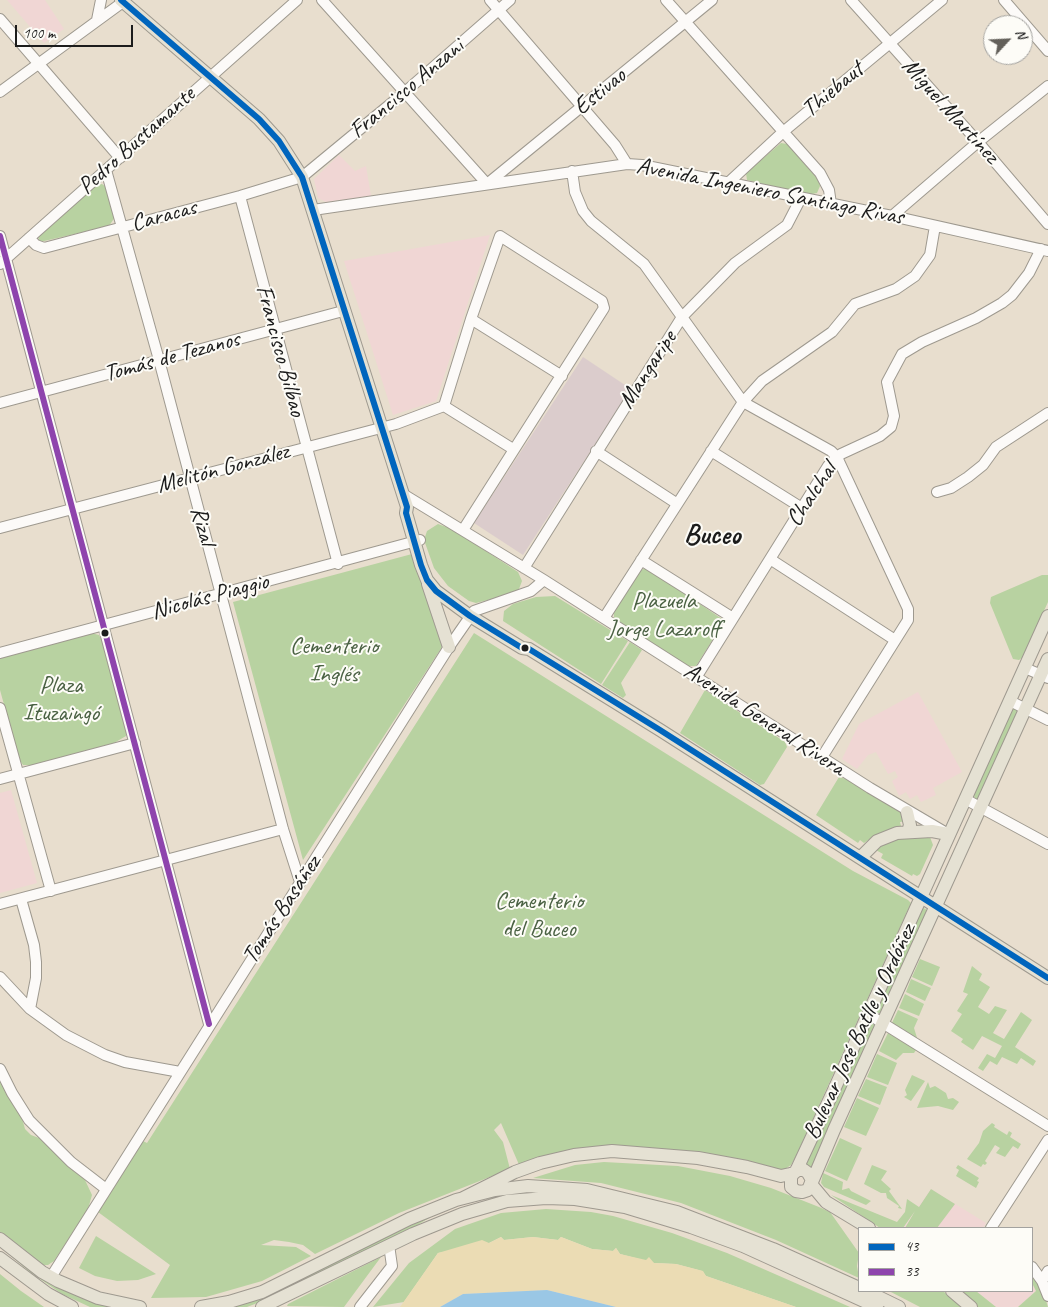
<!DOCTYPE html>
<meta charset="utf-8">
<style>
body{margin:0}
#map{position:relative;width:1048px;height:1307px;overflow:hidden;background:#e8dece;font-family:Caveat,sans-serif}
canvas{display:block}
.legend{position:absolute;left:858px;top:1227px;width:175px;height:65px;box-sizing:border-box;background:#fdfcf7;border:1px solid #a3a29f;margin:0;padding:6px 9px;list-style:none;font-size:15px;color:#1c1c1c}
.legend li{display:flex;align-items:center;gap:10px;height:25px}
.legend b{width:25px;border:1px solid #a3a29f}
.north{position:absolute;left:983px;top:15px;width:50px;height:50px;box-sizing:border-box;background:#fdfcf7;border:1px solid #a3a29f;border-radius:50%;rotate:65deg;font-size:14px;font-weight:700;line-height:20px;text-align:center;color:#1c1c1c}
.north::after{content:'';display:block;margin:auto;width:18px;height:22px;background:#63605a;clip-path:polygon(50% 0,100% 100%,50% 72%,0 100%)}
.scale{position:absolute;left:15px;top:25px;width:118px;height:22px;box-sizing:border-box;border:2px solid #1c1c1c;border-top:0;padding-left:6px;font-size:15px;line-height:18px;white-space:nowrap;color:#1c1c1c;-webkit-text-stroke:4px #fdfcf7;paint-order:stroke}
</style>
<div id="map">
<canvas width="1048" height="1307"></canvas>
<ul class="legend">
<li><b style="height:6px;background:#0065bd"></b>43</li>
<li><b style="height:6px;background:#8e44ad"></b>33</li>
</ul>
<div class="north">N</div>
<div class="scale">100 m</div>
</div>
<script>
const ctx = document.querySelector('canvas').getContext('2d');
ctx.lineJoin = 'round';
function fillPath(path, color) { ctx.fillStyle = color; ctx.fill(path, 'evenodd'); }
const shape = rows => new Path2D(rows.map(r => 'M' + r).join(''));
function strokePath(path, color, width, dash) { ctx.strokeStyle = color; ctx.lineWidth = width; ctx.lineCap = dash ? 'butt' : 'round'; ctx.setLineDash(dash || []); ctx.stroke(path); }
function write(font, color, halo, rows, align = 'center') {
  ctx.font = font + ' Caveat,sans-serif'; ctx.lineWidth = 4; ctx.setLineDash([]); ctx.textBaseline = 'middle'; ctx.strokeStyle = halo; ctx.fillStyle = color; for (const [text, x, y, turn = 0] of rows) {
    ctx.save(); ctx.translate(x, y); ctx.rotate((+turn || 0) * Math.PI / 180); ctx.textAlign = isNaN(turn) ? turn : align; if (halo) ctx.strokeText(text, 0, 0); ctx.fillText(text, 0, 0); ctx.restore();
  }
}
const built = shape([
 [7,0,45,0,64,29,44,43],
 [339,155,355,171,366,166,371,196,326,202,318,198,314,179],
 [490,235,436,401,393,415,344,261],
 [918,692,962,772,933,788,936,795,921,802,917,795,910,799,906,792,899,796,892,781,898,777,895,771,888,774,876,752,868,755,857,769,842,759,859,724],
 [11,790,37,883,0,893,0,793],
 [931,1189,986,1223,983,1228,903,1228],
 [1032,1283,1036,1291,1018,1307,996,1307,976,1291,1032,1291]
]);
const industrial = shape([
 [583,357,631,389,523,555,474,523]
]);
const green = shape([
 [781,143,787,144,818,179,820,186,817,193,807,195,747,180,746,173],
 [102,184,106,187,115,217,109,226,40,242,38,237,96,185],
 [438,524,452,529,518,572,522,581,519,589,515,593,476,603,469,601,448,586,434,568,424,540,427,531],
 [412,554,442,647,303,860,233,602],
 [644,569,648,569,722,619,722,625,696,666,686,666,614,619,614,611,640,570],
 [1042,575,1048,575,1048,602,1023,657,1019,660,1013,659,990,603,991,597],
 [555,596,628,641,601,684,503,621,504,611,513,604,536,597],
 [91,633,99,635,102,641,127,732,126,736,114,743,32,765,23,765,19,759,0,690,0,658],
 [474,633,853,871,908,900,911,903,796,1156,791,1165,782,1171,690,1152,654,1148,606,1147,520,1167,501,1123,494,1130,503,1142,510,1169,399,1213,315,1254,303,1245,289,1242,274,1240,261,1245,296,1247,311,1256,262,1281,206,1297,151,1298,170,1265,98,1212,143,1141,147,1143],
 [630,642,642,650,621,683,626,695,623,698,602,685],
 [705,690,785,742,787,747,764,784,760,785,680,733],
 [1012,708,1019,710,978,799,976,799,973,795],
 [839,777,846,779,900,812,907,821,900,822,901,826,877,834,864,843,860,840,858,843,816,815],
 [899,837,930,837,933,845,920,874,917,876,913,874,912,876,881,858,883,854,874,849],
 [922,907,927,910,880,1013,877,1013,875,1010],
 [920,959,940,967,932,986,912,977],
 [972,966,982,974,979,980,990,987,978,1007,989,1014,995,1006,1007,1010,993,1033,1004,1039,1021,1012,1032,1020,1015,1047,1036,1061,1033,1066,1021,1058,1017,1064,1002,1057,997,1065,990,1061,983,1071,978,1068,987,1054,995,1058,1002,1046,982,1036,973,1050,961,1042,963,1039,951,1031,962,1014,957,1011,968,994,963,992],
 [911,979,931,988,925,1001,906,992],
 [905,994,924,1004,919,1016,899,1008],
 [898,1010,918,1019,914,1028,918,1041,891,1025],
 [870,1023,876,1025,812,1172,800,1166],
 [888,1033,916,1050,914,1053,903,1053,896,1060,879,1051],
 [877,1054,897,1063,888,1085,867,1077],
 [912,1075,925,1081,911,1101,904,1097,907,1095,905,1090],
 [0,1079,22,1118,25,1129,31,1135,39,1138,85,1180,92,1195,88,1209,54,1261,48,1265,43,1265,0,1232],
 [866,1079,887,1087,880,1105,858,1096],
 [928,1082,930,1088,935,1086,946,1093,948,1099,953,1098,959,1102,953,1110,938,1106,917,1108],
 [857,1098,879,1108,866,1136,844,1127],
 [992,1123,995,1125,994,1127,1007,1135,1009,1131,1012,1133,1010,1137,1021,1144,1018,1149,1013,1146,1005,1157,996,1153,1000,1148,995,1145,985,1161,987,1163,985,1165,983,1164,981,1167,967,1159,979,1143,983,1131],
 [840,1138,862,1148,847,1181,825,1171],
 [604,1162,678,1166,730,1176,771,1188,819,1207,830,1212,859,1253,857,1266,859,1278,776,1240,681,1203,601,1183,533,1178,575,1165],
 [872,1165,887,1171,881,1180,891,1189,889,1191,902,1209,898,1208,899,1206,887,1198,886,1193,881,1193,864,1184],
 [958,1165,979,1178,977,1181,979,1182,976,1188,956,1176,959,1170,956,1168],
 [823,1173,843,1182,842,1190,849,1188,851,1191,871,1201,866,1205,824,1187,821,1183],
 [931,1189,955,1204,937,1228,905,1228,915,1211,903,1228,880,1228,831,1195,897,1222,905,1212,907,1199,919,1207],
 [465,1203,436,1214,402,1234,273,1297,247,1307,234,1307,253,1301,398,1229,438,1212],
 [546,1209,591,1212,613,1216,672,1233,727,1253,850,1307,796,1307,706,1276,702,1271,676,1264,654,1263,620,1254,616,1248,613,1251,592,1249,561,1237,558,1240,533,1237,504,1240,501,1237,489,1243,438,1253,404,1302,373,1307,409,1263,455,1229,501,1213],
 [96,1236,156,1274,138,1280,117,1281,95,1276,79,1268],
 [0,1247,53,1286,109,1307,90,1307,62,1294,30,1272],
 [381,1257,344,1307,287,1306,288,1304],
 [1032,1273,1044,1294,1048,1307,1018,1307,1036,1291,1032,1283],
 [0,1274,21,1291,44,1307,0,1307],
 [889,1291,943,1291,961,1307,920,1307],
 [960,1291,976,1291,996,1307,978,1307]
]);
const sand = shape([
 [501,1237,504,1240,533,1237,558,1240,561,1237,592,1249,613,1251,616,1248,620,1254,646,1260,649,1257,654,1263,676,1264,703,1271,706,1276,796,1307,616,1307,547,1290,463,1294,440,1307,400,1307,438,1253,482,1240,489,1243]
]);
const water = shape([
 [547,1290,616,1307,440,1307,463,1294]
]);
const minor = shape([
 [322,0,487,184,712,0],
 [490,0,615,145,627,164],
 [666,0,820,173,829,190,831,204],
 [851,0,978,142,1048,224],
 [1004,0,1048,51],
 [0,19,120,158],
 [97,20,101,0],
 [0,92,123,2],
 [106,170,159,360,283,829,300,882],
 [572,171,575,192,583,211,591,221,644,264,743,402,831,451,837,457,908,609,908,620,822,757],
 [728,183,783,132,942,0],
 [240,196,338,564],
 [313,210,627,164,642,165,892,216,1048,251],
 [892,216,978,142,1048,86],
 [0,236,209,1024],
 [29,238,36,245,44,248,240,196,302,177,405,92,510,0],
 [0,264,297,0],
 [471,319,562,376],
 [0,403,343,311],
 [444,406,471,319,500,236,602,301,604,308,463,530],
 [444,406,513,449],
 [596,451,676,503],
 [711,451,802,508],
 [937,492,951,488,968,477,983,465,996,447,1048,413],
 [403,494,544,580,870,788,943,831],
 [0,528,396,424,444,406],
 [770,559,895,640],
 [641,560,733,618],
 [524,568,682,317,735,263,787,225,801,198],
 [604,618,743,402,762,381,832,332,855,304,896,289,915,276,930,255,935,226],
 [0,653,420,540],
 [1025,668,1048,678],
 [697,676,828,466,841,454,880,436,891,427,894,416,887,382,902,354,922,342,976,318,1002,303,1012,295,1029,273,1041,249],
 [1010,701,1048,720],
 [0,708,51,891],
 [0,779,135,743],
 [965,799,1048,844],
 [21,899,34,945,36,962,36,978,30,1009],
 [0,904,283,829],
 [0,977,30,1009,66,1035,105,1055,125,1062,180,1072],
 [868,1014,1048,1126],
 [0,1069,12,1093,29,1120,71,1162,106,1189],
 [991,1228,1048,1140],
 [1032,1267,1042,1281],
 [1048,1271,1042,1281,1048,1296],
 [51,1277,449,647,474,611,531,591,544,580],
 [360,1307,392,1266,389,1245]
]);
const major = shape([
 [121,0,259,119,279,141,302,177,407,507,406,513,421,565,427,580,436,591,470,616,522,648,529,649,660,730,1048,978],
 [428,584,449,647],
 [907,812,910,825,908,832],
 [861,857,877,841,897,833,932,831,948,834],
 [812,1182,834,1130,1048,659],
 [811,1184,826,1202,869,1228],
 [463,1198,515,1172,540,1163,574,1155,612,1151,698,1158,747,1167,781,1176,790,1174,794,1173,798,1170,804,1170,808,1173,812,1180,808,1190,802,1192,796,1191,791,1187,791,1178,792,1175,796,1171,797,1169,833,1092,1048,616],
 [0,1239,42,1272,58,1281,98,1298,140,1307],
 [0,1258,48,1294,72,1307],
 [866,1291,899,1307],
 [952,1291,971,1307],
 [201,1307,229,1302,262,1292,409,1219,456,1200,495,1190,528,1186,587,1190,677,1212,773,1249,859,1288],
 [262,1307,413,1234,462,1214,507,1201,546,1198,575,1199,625,1207,691,1227,743,1246,877,1307]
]);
const bus1 = shape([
 [121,0,259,119,279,141,302,177,407,507,406,513,421,565,427,580,436,591,470,616,522,648,529,649,660,730,1048,978]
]);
const bus2 = shape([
 [0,236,209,1024]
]);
const markers = [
 [105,633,4.5,"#1c1c1c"],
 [525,648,4.5,"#1c1c1c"]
];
const streetNames = [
 ["Francisco Anzani",407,89,-40],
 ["Thiebaut",833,90,-40],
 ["Estivao",600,92,-39],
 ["Miguel Martínez",950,111,48],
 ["Pedro Bustamante",137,141,-42],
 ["Avenida Ingeniero Santiago Rivas",770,192,11],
 ["Caracas",164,216,-15],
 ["Francisco Bilbao",280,351,75],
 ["Tomás de Tezanos",172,357,-15],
 ["Mangaripe",648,370,-57],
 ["Melitón González",223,469,-15],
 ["Chalchal",812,495,-56],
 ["Rizal",202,526,75],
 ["Nicolás Piaggio",210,597,-15],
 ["Avenida General Rivera",764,720,33],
 ["Tomás Basáñez",282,910,-57],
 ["Bulevar José Batlle y Ordóñez",860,1032,-65]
];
const parkNames = [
 ["Plazuela",664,602],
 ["Jorge Lazaroff",664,630],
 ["Cementerio",334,647],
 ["Inglés",334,675],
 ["Plaza",61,686],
 ["Ituzaingó",61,714],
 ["Cementerio",539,902],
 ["del Buceo",539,930]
];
const districtNames = [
 ["Buceo",712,535]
];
fillPath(built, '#f0d6d4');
fillPath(industrial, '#dbcccc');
fillPath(green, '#b8d2a1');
fillPath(sand, '#ebdcb4');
fillPath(water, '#9ac7e5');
strokePath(minor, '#9e998f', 12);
strokePath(major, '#9e998f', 14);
strokePath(minor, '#fcfaf8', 10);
strokePath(major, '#e5e1d3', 12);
strokePath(bus1, '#0065bd', 6);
strokePath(bus2, '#8e44ad', 6);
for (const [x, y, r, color] of markers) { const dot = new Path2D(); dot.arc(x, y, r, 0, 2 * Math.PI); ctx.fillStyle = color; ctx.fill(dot); strokePath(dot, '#fdfcf7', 2); }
write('24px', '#1c1c1c', '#fdfcf7', streetNames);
write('24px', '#4a6143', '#fdfcf7', parkNames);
write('bold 29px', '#1c1c1c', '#fdfcf7', districtNames);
</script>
